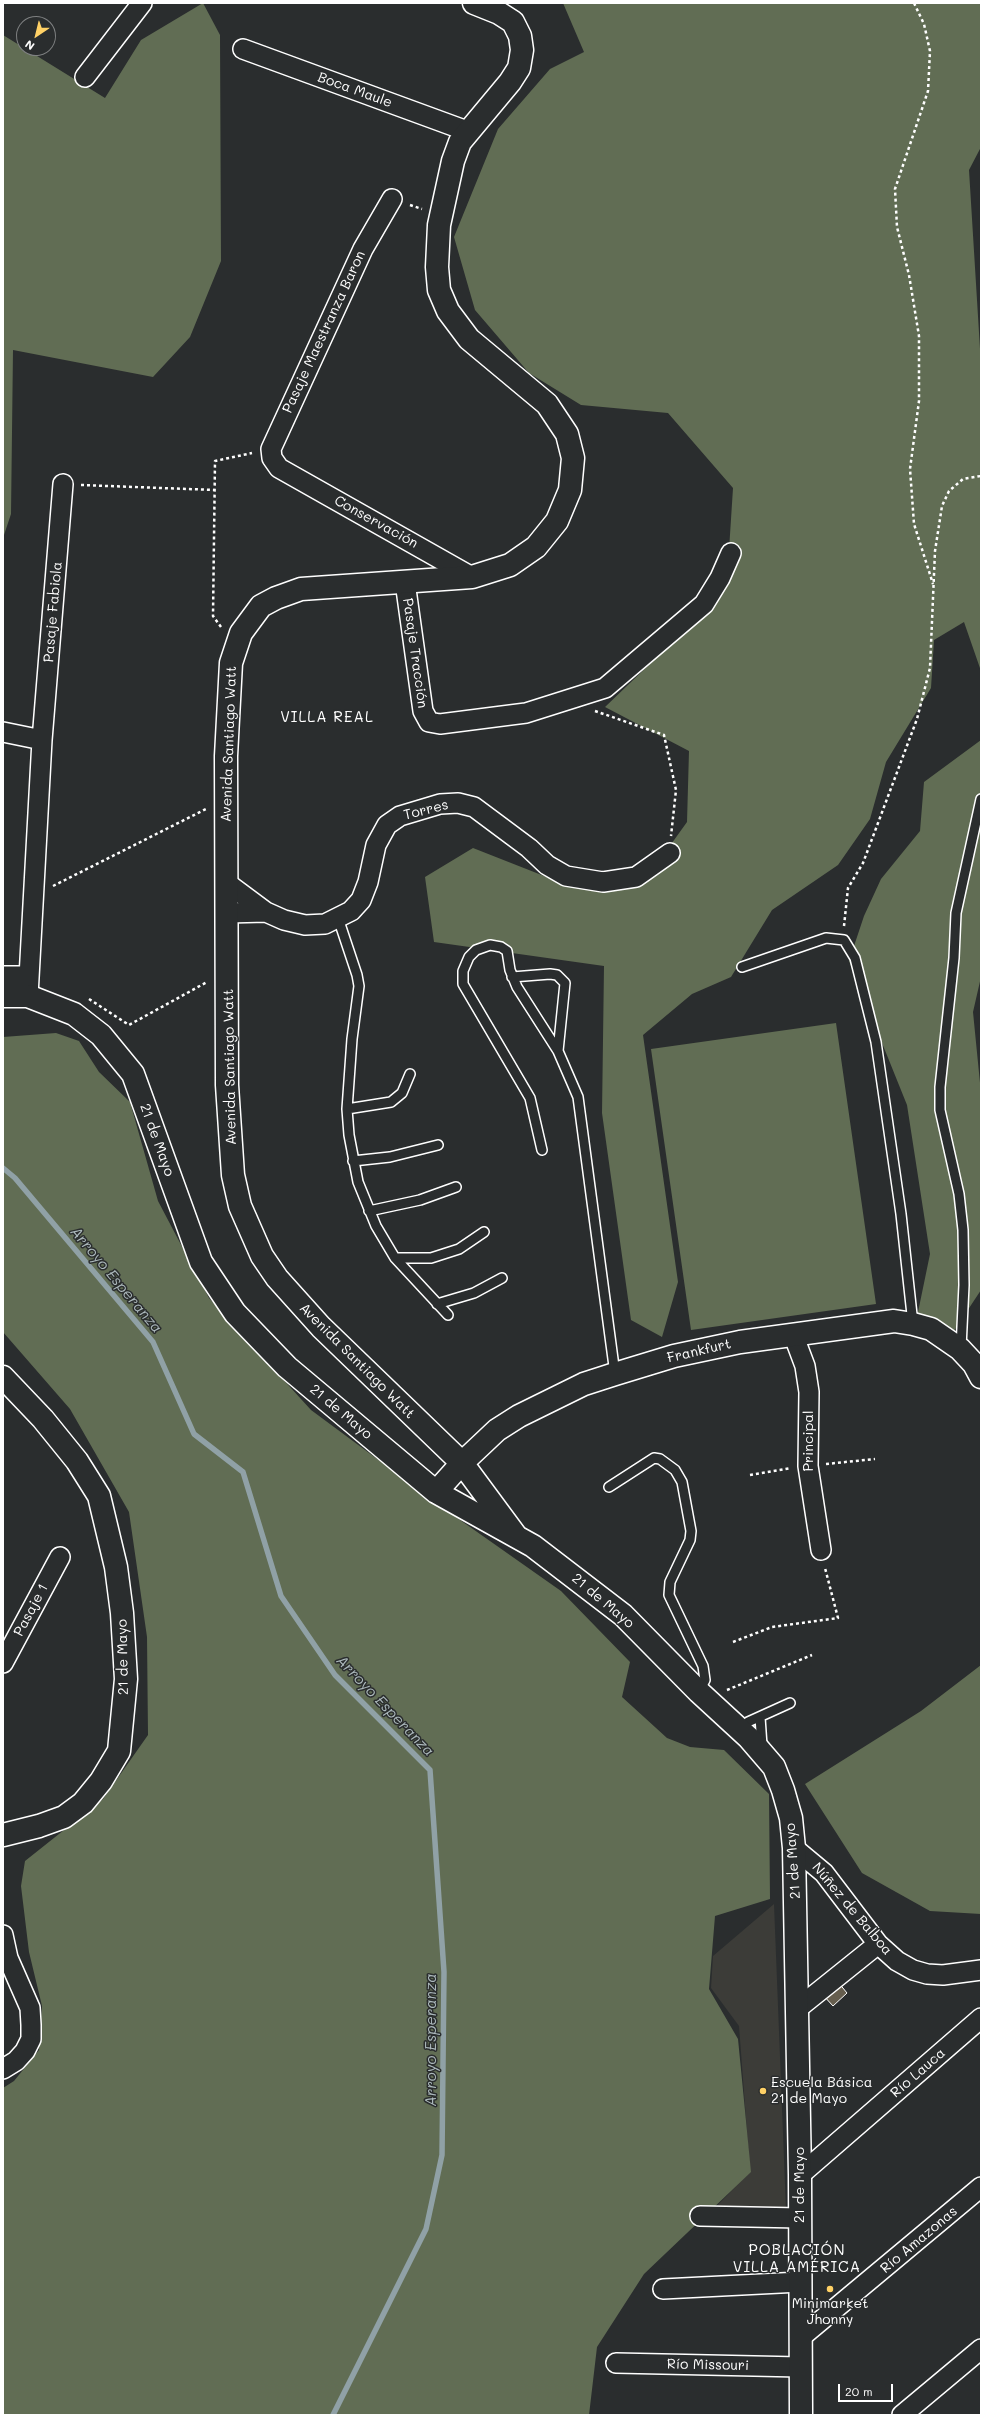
<!DOCTYPE html>
<meta charset="utf-8">
<style>
body{margin:0}
#map{position:relative;width:984px;height:2418px;overflow:hidden;background:#2a2d2e;font-family:Mali,sans-serif}
canvas{display:block}
.frame{position:absolute;inset:0;border:4px solid #fff;pointer-events:none}
.north{position:absolute;left:16px;top:16px;width:40px;height:40px;box-sizing:border-box;background:#2a2d2e;border:1px solid #7f8182;border-radius:50%;rotate:215deg;font-size:11px;font-weight:700;line-height:16px;text-align:center;color:#fff}
.north::after{content:'';display:block;margin:auto;width:14px;height:18px;background:#ffd166;clip-path:polygon(50% 0,100% 100%,50% 72%,0 100%)}
.scale{position:absolute;left:838px;top:2384px;width:55px;height:18px;box-sizing:border-box;border:2px solid #fff;border-top:0;padding-left:5px;font-size:12px;line-height:14px;white-space:nowrap;color:#fff;-webkit-text-stroke:3px #2a2d2e;paint-order:stroke}
</style>
<div id="map">
<canvas width="984" height="2418"></canvas>
<div class="frame"></div>
<div class="north">N</div>
<div class="scale">20 m</div>
</div>
<script>
const ctx = document.querySelector('canvas').getContext('2d');
ctx.lineJoin = 'round';
function fillPath(path, color) { ctx.fillStyle = color; ctx.fill(path, 'evenodd'); }
const shape = rows => new Path2D(rows.map(r => 'M' + r).join(''));
function strokePath(path, color, width, dash) { ctx.strokeStyle = color; ctx.lineWidth = width; ctx.lineCap = dash ? 'butt' : 'round'; ctx.setLineDash(dash || []); ctx.stroke(path); }
function write(font, color, halo, rows, align = 'center') {
  ctx.font = font + ' Mali,sans-serif'; ctx.lineWidth = 3; ctx.setLineDash([]); ctx.textBaseline = 'middle'; ctx.strokeStyle = halo; ctx.fillStyle = color; for (const [text, x, y, turn = 0] of rows) {
    ctx.save(); ctx.translate(x, y); ctx.rotate((+turn || 0) * Math.PI / 180); ctx.textAlign = isNaN(turn) ? turn : align; if (halo) ctx.strokeText(text, 0, 0); ctx.fillText(text, 0, 0); ctx.restore();
  }
}
const built = shape([
 [774,1904,786,2210,709,2214,750,2172,739,2026,711,1988,713,1956]
]);
const green = shape([
 [203,3,220,35,221,261,190,337,153,377,13,350,11,514,3,538,3,35,105,98,141,40],
 [563,3,981,3,981,147,969,170,981,365,981,671,964,622,934,640,931,688,886,762,870,819,838,865,772,910,731,977,692,994,643,1035,678,1282,662,1337,631,1320,602,1113,604,966,434,942,425,877,473,848,567,885,654,868,687,822,689,751,605,707,705,611,729,550,733,488,668,413,581,405,529,373,475,310,454,237,498,129,550,69,584,52],
 [981,740,981,977,973,1012,981,1093,981,1290,950,1337,917,1317,930,1254,907,1105,849,961,864,916,881,879,920,831,924,782],
 [836,1023,876,1304,691,1330,651,1049],
 [56,1033,79,1041,99,1072,130,1102,158,1201,209,1298,311,1410,453,1515,561,1591,630,1662,622,1697,667,1738,690,1747,724,1750,769,1794,770,1899,715,1916,709,1989,738,2039,751,2172,644,2274,597,2347,589,2415,3,2415,3,2088,14,2081,39,2050,42,2006,29,1952,21,1886,25,1861,103,1799,148,1735,147,1637,129,1512,70,1409,3,1332,3,1037],
 [981,1665,981,1914,930,1911,862,1873,805,1784,921,1711]
]);
const stream = shape([
 [3,1168,15,1178,153,1342,194,1434,243,1472,281,1596,335,1675,430,1770,444,1972,442,2155,426,2229,333,2415]
]);
const building = shape([
 [838,1982,847,1993,833,2006,823,1995,838,1982]
]);
const path = shape([
 [914,3,924,24,930,51,928,91,895,189,897,227,909,275,919,336,919,401,910,469,914,524,933,584],
 [410,205,422,209],
 [81,485,215,490],
 [221,627,213,616,215,461,252,453],
 [595,711,664,735,676,790,671,836],
 [53,886,206,809],
 [844,926,848,888,863,863,917,719,930,668,935,551,942,506,949,491,963,479,981,476],
 [89,999,129,1025,207,982],
 [826,1464,875,1459],
 [750,1475,791,1468],
 [733,1642,772,1627,838,1618,825,1568],
 [727,1690,812,1655]
]);
const lane = shape([
 [338,918,357,975,359,986,352,1039,347,1109,349,1135,358,1182,376,1226,395,1258,448,1315],
 [742,967,826,938,844,940,855,958,876,1042,901,1214,913,1324],
 [512,977,550,974,557,975,565,983,558,1051],
 [347,1109,391,1102,402,1093,410,1074],
 [542,1150,530,1098,463,984,463,971,469,957,476,950,490,945,501,947,507,951,510,970,517,987,558,1051,578,1097,615,1374],
 [353,1161,390,1157,438,1145],
 [369,1211,420,1200,456,1187],
 [395,1258,431,1258,459,1249,484,1232],
 [437,1304,474,1293,502,1278],
 [961,1348,964,1285,963,1230,959,1194,940,1110,940,1087,954,958,956,913,981,799],
 [609,1487,654,1458,660,1459,675,1470,682,1482,691,1531,690,1540,670,1582,669,1595,703,1666,705,1680,699,1691],
 [760,1717,762,1746],
 [748,1722,790,1703]
]);
const street = shape([
 [243,49,467,131],
 [85,77,142,3],
 [392,199,363,249,271,449,272,458,279,468,472,577],
 [405,582,423,711,429,722,440,724,526,713,605,688,704,604,720,578,731,553],
 [3,732,42,740],
 [227,883,266,912,284,920,305,925,325,924,351,911,361,900,368,882,376,845,387,825,400,816,440,804,458,803,474,807,529,848,547,865,566,876,603,882,636,877,670,853],
 [227,913,266,912],
 [3,976,29,976],
 [28,996,42,740,63,484],
 [793,1334,805,1366,809,1392,808,1466,821,1550],
 [3,1663,60,1557],
 [794,1848,824,1873,878,1944,897,1961,913,1970,927,1974,943,1975,981,1970],
 [3,1935,8,1958,30,2008,31,2025,31,2039,25,2051,16,2061,3,2069],
 [797,2009,878,1944],
 [800,2175,981,2018],
 [700,2216,800,2218],
 [663,2289,800,2282],
 [800,2338,981,2187],
 [616,2363,800,2367],
 [902,2415,981,2349]
]);
const secondary = shape([
 [474,3,499,13,513,22,520,36,522,50,519,68,510,82,460,142,453,161,439,225,437,267,439,290,448,311,469,339,547,404,567,434,573,458,570,490,557,521,536,547,510,565,472,577,301,589,276,598,261,606,241,633,231,663,226,756,227,1085,233,1175,240,1206,262,1256,277,1278,321,1327,462,1463,516,1536],
 [3,996,28,996,74,1014,101,1035,133,1074,201,1262,235,1313,287,1367,436,1492,533,1546,623,1615,699,1692,749,1738,774,1767,783,1790,791,1818,794,1848,800,2175,801,2415],
 [3,1377,43,1419,77,1461,99,1496,116,1567,122,1613,126,1679,119,1751,101,1781,83,1803,64,1817,39,1826,3,1835],
 [436,1492,462,1463,497,1430,519,1416,584,1384,615,1374,674,1356,740,1342,894,1321,913,1324,931,1329,960,1349,974,1364,981,1377]
]);
const markers = [
 [763,2091,4,"#ffd166"],
 [830,2289,4,"#ffd166"]
];
const streetNames = [
 ["Boca Maule",355,90,20],
 ["Pasaje Maestranza Baron",324,332,-65],
 ["Conservación",376,522,29],
 ["Pasaje Fabiola",53,612,-85],
 ["Pasaje Tracción",415,653,82],
 ["Avenida Santiago Watt",229,744,-88],
 ["Torres",426,810,-14],
 ["Avenida Santiago Watt",230,1067,-91],
 ["21 de Mayo",157,1140,70],
 ["Frankfurt",699,1351,-13],
 ["Avenida Santiago Watt",357,1361,45],
 ["21 de Mayo",341,1412,40],
 ["Principal",809,1441,-90],
 ["21 de Mayo",603,1601,40],
 ["Pasaje 1",31,1610,-62],
 ["21 de Mayo",123,1657,-91],
 ["21 de Mayo",793,1861,-94],
 ["Núñez de Balboa",852,1909,50],
 ["Río Lauca",918,2073,-41],
 ["21 de Mayo",800,2185,-90],
 ["Río Amazonas",919,2240,-40],
 ["Río Missouri",708,2365,1]
];
const poiNames = [
 ["Escuela Básica",771,2083],
 ["21 de Mayo",771,2099],
 ["Minimarket",830,2304,"center"],
 ["Jhonny",830,2320,"center"]
];
const neighbourhoodNames = [
 ["VILLA REAL",327,717],
 ["POBLACIÓN",797,2250],
 ["VILLA AMÉRICA",797,2267]
];
const waterNames = [
 ["Arroyo Esperanza",116,1280,50],
 ["Arroyo Esperanza",385,1706,46],
 ["Arroyo Esperanza",431,2040,-90]
];
fillPath(built, '#3c3c38');
fillPath(green, '#616d54');
strokePath(stream, '#90a1a6', 5.5);
fillPath(building, '#665e4e');
strokePath(building, '#fff', 1);
strokePath(lane, '#fff', 12);
strokePath(street, '#fff', 22);
strokePath(secondary, '#fff', 25);
strokePath(path, '#fff', 2.5, [3, 3]);
strokePath(lane, '#2a2d2e', 9);
strokePath(street, '#2a2d2e', 19);
strokePath(secondary, '#2a2d2e', 22);
for (const [x, y, r, color] of markers) { const dot = new Path2D(); dot.arc(x, y, r, 0, 2 * Math.PI); ctx.fillStyle = color; ctx.fill(dot); strokePath(dot, '#2a2d2e', 1.5); }
write('14px', '#fff', '#2a2d2e', streetNames);
write('14px', '#fff', '#2a2d2e', poiNames, 'left');
ctx.letterSpacing = '1px';
write('15px', '#fff', '#2a2d2e', neighbourhoodNames);
ctx.letterSpacing = '0px';
write('italic 15px', '#acb9bc', '#2a2d2e', waterNames);
</script>
